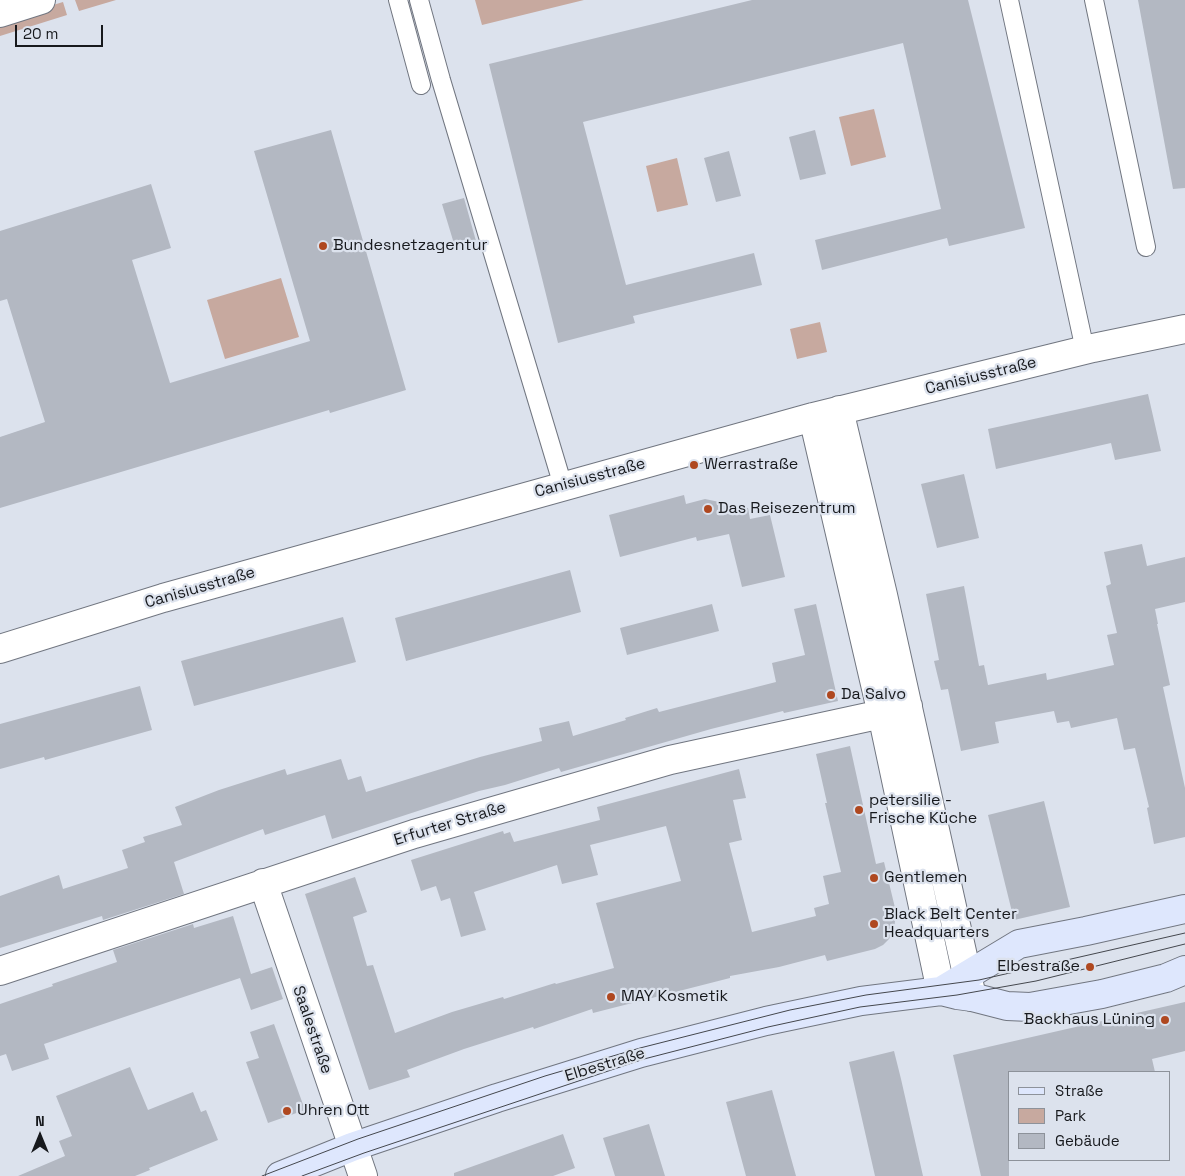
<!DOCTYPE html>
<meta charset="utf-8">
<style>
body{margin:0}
#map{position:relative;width:1185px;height:1176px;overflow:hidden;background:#dce2ed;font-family:"Space Grotesk",sans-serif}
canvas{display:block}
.legend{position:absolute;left:1008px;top:1071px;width:162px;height:90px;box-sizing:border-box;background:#dce2ed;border:1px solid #8d929a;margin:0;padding:6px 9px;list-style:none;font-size:15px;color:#17191d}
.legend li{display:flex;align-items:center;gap:10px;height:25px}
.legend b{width:25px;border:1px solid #8d929a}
.north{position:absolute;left:15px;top:1111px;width:50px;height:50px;-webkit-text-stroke:4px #dce2ed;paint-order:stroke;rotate:0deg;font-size:14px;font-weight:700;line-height:20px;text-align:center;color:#17191d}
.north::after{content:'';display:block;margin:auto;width:18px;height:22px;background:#17191d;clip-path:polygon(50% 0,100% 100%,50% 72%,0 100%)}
.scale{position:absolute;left:15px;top:25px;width:88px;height:22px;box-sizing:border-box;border:2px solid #17191d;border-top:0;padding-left:6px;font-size:15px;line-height:18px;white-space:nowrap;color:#17191d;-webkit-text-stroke:4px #dce2ed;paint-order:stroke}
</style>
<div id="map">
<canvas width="1185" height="1176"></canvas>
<ul class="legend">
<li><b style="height:6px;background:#dee7fd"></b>Straße</li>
<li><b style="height:14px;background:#c7a99f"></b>Park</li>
<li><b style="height:14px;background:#b3b8c2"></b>Gebäude</li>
</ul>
<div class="north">N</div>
<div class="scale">20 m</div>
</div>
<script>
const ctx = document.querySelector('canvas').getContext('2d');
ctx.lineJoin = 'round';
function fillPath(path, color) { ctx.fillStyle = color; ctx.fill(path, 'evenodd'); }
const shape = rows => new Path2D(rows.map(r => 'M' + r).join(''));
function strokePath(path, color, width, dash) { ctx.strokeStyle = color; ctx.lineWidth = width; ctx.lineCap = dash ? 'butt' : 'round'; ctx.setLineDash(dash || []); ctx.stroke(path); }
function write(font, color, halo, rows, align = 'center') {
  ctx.font = font + ' "Space Grotesk",sans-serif'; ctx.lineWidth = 4.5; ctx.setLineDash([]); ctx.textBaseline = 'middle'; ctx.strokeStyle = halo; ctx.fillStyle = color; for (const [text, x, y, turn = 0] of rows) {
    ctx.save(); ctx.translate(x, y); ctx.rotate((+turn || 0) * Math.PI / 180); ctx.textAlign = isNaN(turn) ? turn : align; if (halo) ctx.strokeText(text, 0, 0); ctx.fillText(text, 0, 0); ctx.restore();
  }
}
const green = shape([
 [75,0,116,0,79,11],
 [475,0,584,0,482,25],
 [63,2,67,15,0,36,0,21],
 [874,109,886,157,851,166,839,117],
 [677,158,688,205,657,212,646,166],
 [281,278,299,337,225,359,207,300],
 [820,322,827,352,797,359,790,329]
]);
const building = shape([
 [752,0,968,0,1025,228,949,246,947,238,822,270,815,240,941,209,903,43,583,122,626,285,754,253,762,285,633,316,635,323,558,343,489,64],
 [1138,0,1185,0,1185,188,1173,189],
 [331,130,406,390,330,413,329,410,0,508,0,437,45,422,7,299,0,301,0,231,151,184,171,248,132,260,170,383,310,341,254,151],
 [815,130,826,174,800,180,789,137],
 [729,151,741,196,716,202,704,158],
 [464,198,476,241,455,247,442,204],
 [1148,394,1161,451,1115,460,1111,443,996,469,988,429],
 [964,474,979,538,937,548,921,484],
 [684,495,686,504,705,499,748,508,750,519,770,515,785,577,742,587,729,534,697,541,696,537,620,557,609,515],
 [1142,544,1147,566,1185,557,1185,602,1155,609,1158,624,1157,624,1170,685,1163,687,1185,788,1185,837,1154,844,1147,808,1149,807,1135,748,1124,750,1117,718,1071,728,1069,721,1057,723,1054,711,995,722,999,743,961,751,948,689,941,690,934,661,939,660,926,594,964,586,979,666,984,665,988,685,1046,673,1047,680,1114,665,1107,635,1117,633,1106,586,1111,584,1104,552],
 [570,570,581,612,406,661,395,618],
 [712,604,719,631,627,655,620,628],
 [816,604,838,701,784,713,783,711,711,729,561,772,559,768,505,785,479,791,332,839,325,815,265,835,263,829,174,862,184,894,103,920,102,916,0,948,0,896,59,875,63,889,128,868,122,850,145,842,143,837,182,825,175,807,219,790,285,769,287,775,341,759,348,780,361,776,366,792,480,757,542,741,539,728,569,721,573,736,626,720,625,718,657,708,659,712,776,682,772,663,805,655,794,609],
 [343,617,356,662,194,706,181,661],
 [140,686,152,730,45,760,44,757,0,769,0,724],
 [850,746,876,864,884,862,896,912,894,930,889,939,883,945,875,949,827,961,825,955,779,967,730,976,730,978,593,1013,592,1009,534,1029,533,1027,464,1049,407,1070,410,1077,369,1090,305,894,355,877,367,912,353,917,367,966,373,965,395,1033,452,1012,503,997,504,999,555,983,556,984,614,968,596,903,681,881,666,826,590,845,598,875,562,884,557,865,474,892,486,930,461,937,450,898,441,901,436,886,421,891,411,860,503,831,504,834,510,832,514,842,600,820,597,807,739,769,746,798,733,800,742,840,729,843,752,932,816,916,814,908,829,904,823,876,841,872,825,803,827,803,816,754],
 [1044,801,1070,907,1014,920,988,815],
 [233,916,251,974,272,967,283,999,251,1010,240,978,44,1044,49,1059,12,1071,6,1054,0,1056,0,1004,53,986,52,984,117,962,113,950,193,924,194,928],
 [1185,1002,1185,1051,1152,1059,1155,1072,1009,1072,1009,1176,981,1176,953,1055],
 [274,1024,305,1110,268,1123,246,1062,259,1058,250,1032],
 [894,1051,901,1079,923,1176,875,1176,849,1062],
 [130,1067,148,1110,193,1092,201,1112,206,1110,218,1140,149,1168,150,1170,135,1176,18,1176,65,1156,59,1141,72,1136,56,1096],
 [772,1090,796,1176,746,1176,726,1102],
 [649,1124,665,1176,615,1176,603,1138],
 [563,1134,575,1168,553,1176,454,1176,454,1173]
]);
const service = shape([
 [398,0,421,85],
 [419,0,441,80,563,486],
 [1009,0,1085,350],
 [1094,0,1146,247]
]);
const minor = shape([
 [0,13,41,0],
 [839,410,883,595,972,997],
 [813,417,882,714,941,991],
 [0,649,163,598,813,417,1093,348,1185,329],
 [263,883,363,1176],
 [0,971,414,834,670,760,882,714,908,706]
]);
const secondary = shape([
 [941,991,1019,944,1086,931,1185,909],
 [280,1176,352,1147,497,1098,641,1053,766,1021,861,1001,941,991,957,995,972,997,1007,1006,1030,1007,1102,994,1166,978,1185,970]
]);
const tram = shape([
 [262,1176,358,1139,545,1076,640,1048,790,1010,866,995,979,980,1185,933],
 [302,1176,364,1153,644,1059,768,1027,860,1007,957,995,1036,981,1185,944]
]);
const markers = [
 [323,246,5,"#af4820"],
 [694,465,5,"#af4820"],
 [708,509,5,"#af4820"],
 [831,695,5,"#af4820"],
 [859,810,5,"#af4820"],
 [874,878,5,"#af4820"],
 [874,924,5,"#af4820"],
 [1090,967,5,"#af4820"],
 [611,997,5,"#af4820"],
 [1165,1020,5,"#af4820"],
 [287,1111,5,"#af4820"]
];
const poiNames = [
 ["Bundesnetzagentur",333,246],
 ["Werrastraße",704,465],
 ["Das Reisezentrum",718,509],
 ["Da Salvo",841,695],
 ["petersilie -",869,801],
 ["Frische Küche",869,819],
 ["Gentlemen",884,878],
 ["Black Belt Center",884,915],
 ["Headquarters",884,933],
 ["Elbestraße",1080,967,"right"],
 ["MAY Kosmetik",621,997],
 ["Backhaus Lüning",1155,1020,"right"],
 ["Uhren Ott",297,1111]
];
const streetNames = [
 ["Canisiusstraße",981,376,-14],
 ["Canisiusstraße",590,478,-15],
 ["Canisiusstraße",200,588,-16],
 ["Erfurter Straße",450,824,-17],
 ["Saalestraße",312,1030,71],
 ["Elbestraße",605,1065,-17]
];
fillPath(green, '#c7a99f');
fillPath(building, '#b3b8c2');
strokePath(service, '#717680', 20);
strokePath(minor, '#717680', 30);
strokePath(secondary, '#717680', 30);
strokePath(service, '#fff', 18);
strokePath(minor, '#fff', 28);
strokePath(secondary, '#dee7fd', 28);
strokePath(tram, '#44474d', 1);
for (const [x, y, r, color] of markers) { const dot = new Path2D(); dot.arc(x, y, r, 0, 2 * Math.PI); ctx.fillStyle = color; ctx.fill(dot); strokePath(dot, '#dce2ed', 2); }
write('16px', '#17191d', '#dce2ed', poiNames, 'left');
write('16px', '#17191d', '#dce2ed', streetNames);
</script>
